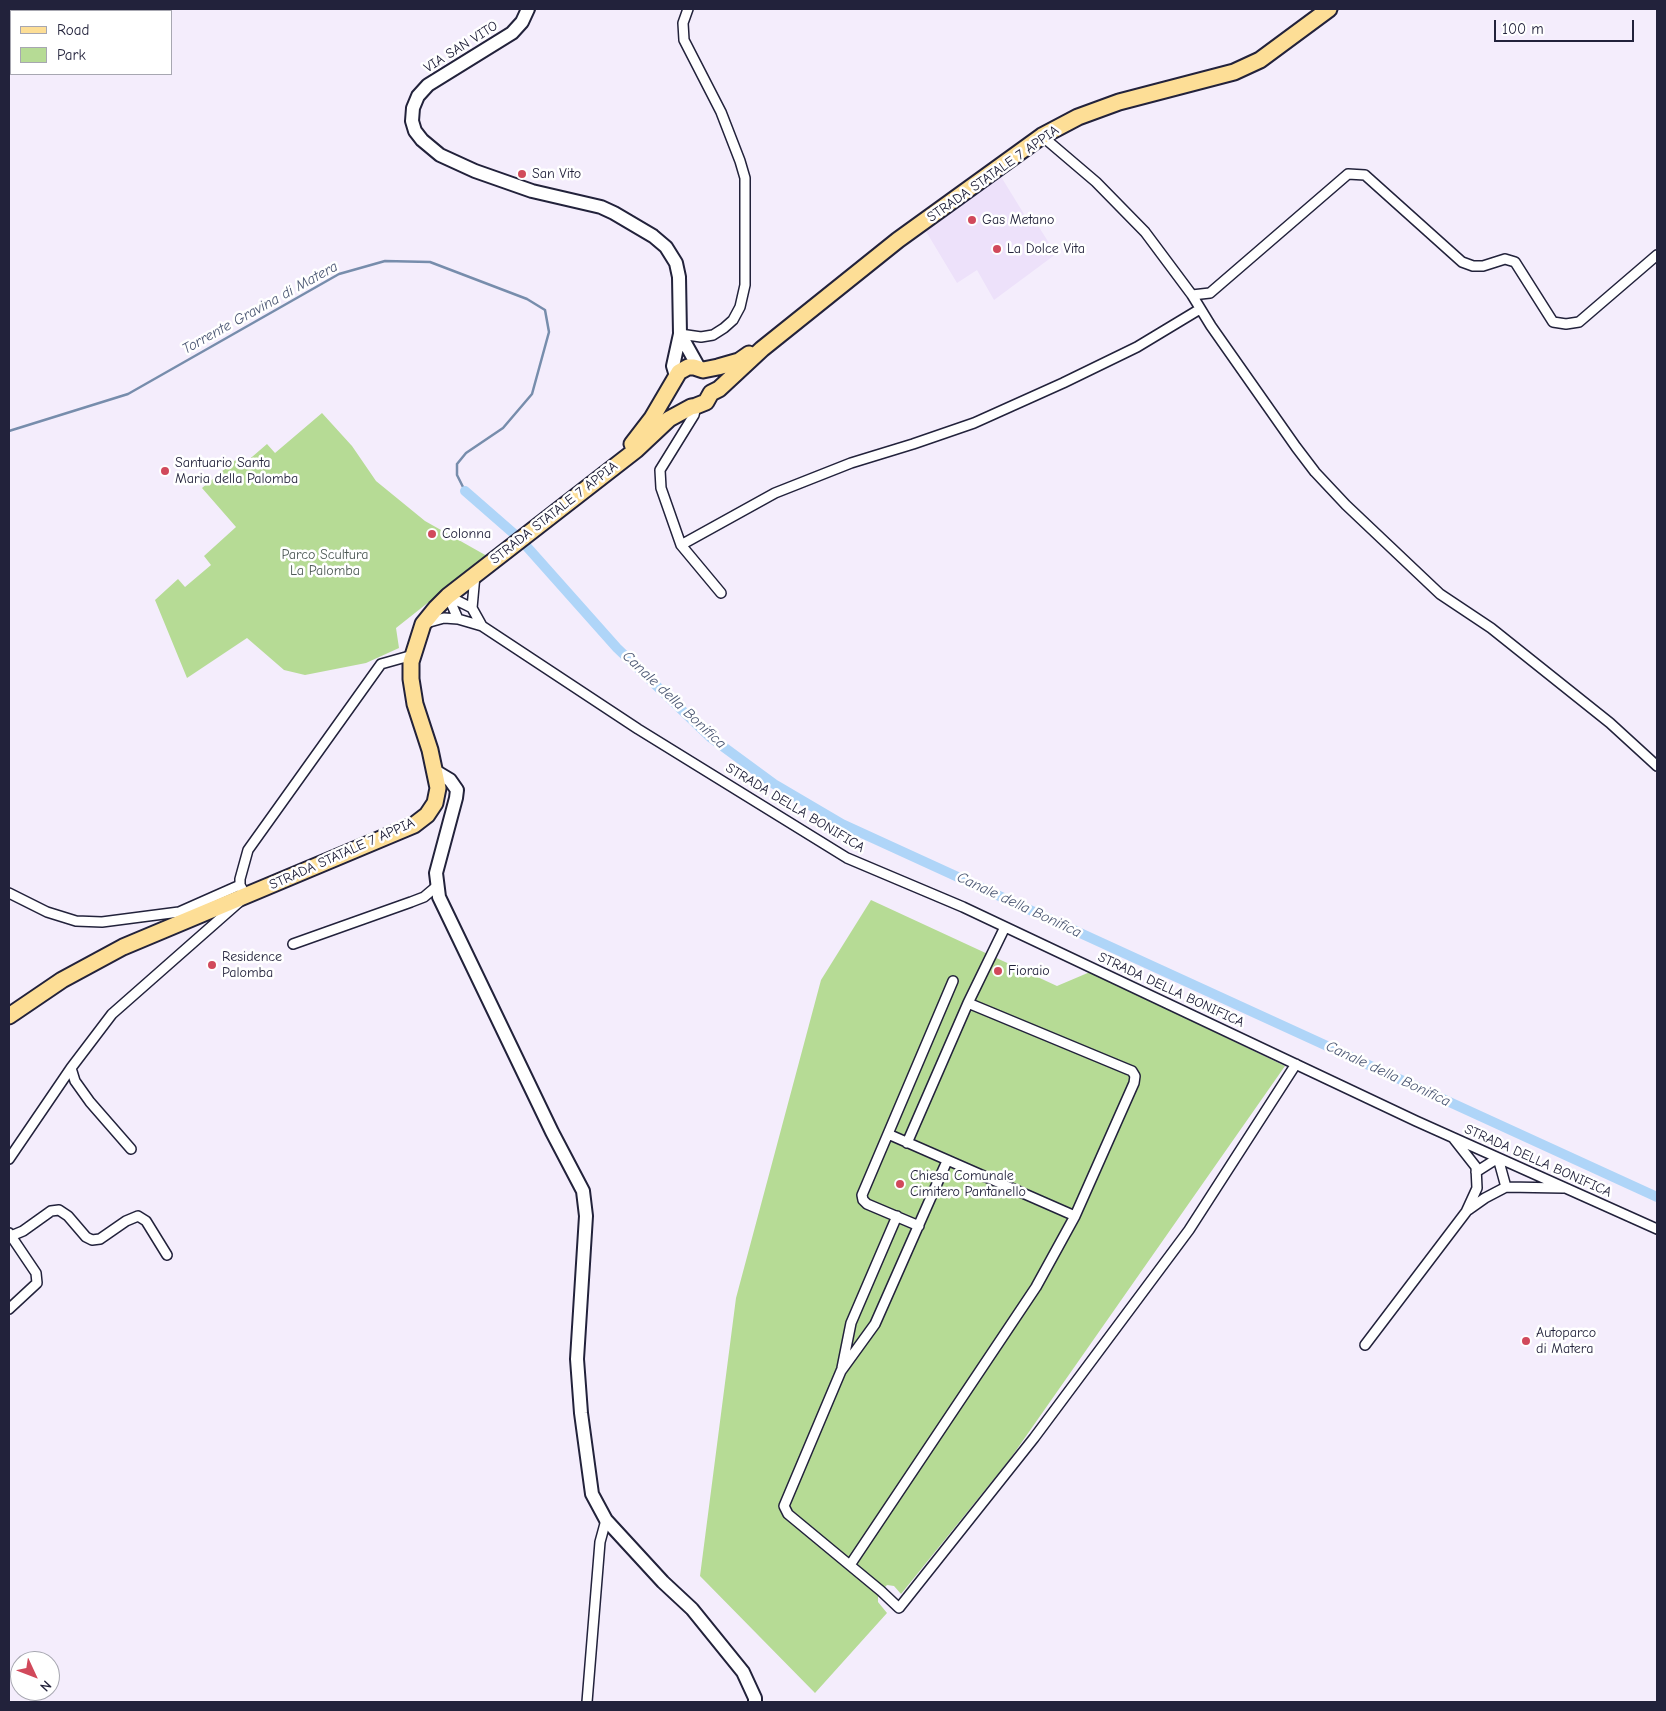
<!DOCTYPE html>
<style>
body{margin:0}
#map{position:relative;width:1666px;height:1711px;overflow:hidden;background:#f4edfc;font-family:"Comic Neue",sans-serif}
canvas{display:block}
.frame{position:absolute;inset:0;border:10px solid #22223b;pointer-events:none}
.legend{position:absolute;left:10px;top:10px;width:162px;height:65px;box-sizing:border-box;background:#fff;border:1px solid #a7a7b1;margin:0;padding:6px 9px;list-style:none;font-size:15px;color:#22223b}
.legend li{display:flex;align-items:center;gap:10px;height:25px}
.legend b{width:25px;border:1px solid #a7a7b1}
.north{position:absolute;left:10px;top:1651px;width:50px;height:50px;box-sizing:border-box;background:#fff;border:1px solid #a7a7b1;border-radius:50%;rotate:133deg;font-size:14px;font-weight:700;line-height:20px;text-align:center;color:#22223b}
.north::after{content:'';display:block;margin:auto;width:18px;height:22px;background:#d1495b;clip-path:polygon(50% 0,100% 100%,50% 72%,0 100%)}
.scale{position:absolute;left:1494px;top:20px;width:140px;height:22px;box-sizing:border-box;border:2px solid #22223b;border-top:0;padding-left:6px;font-size:15px;line-height:18px;white-space:nowrap;color:#22223b;-webkit-text-stroke:4px #fff;paint-order:stroke}
</style>
<div id="map">
<canvas width="1666" height="1711"></canvas>
<div class="frame"></div>
<ul class="legend">
<li><b style="height:6px;background:#fdde96"></b>Road</li>
<li><b style="height:14px;background:#b6db95"></b>Park</li>
</ul>
<div class="north">N</div>
<div class="scale">100 m</div>
</div>
<script>
const ctx = document.querySelector('canvas').getContext('2d');
ctx.lineJoin = 'round';
function fillPath(path, color) { ctx.fillStyle = color; ctx.fill(path, 'evenodd'); }
const shape = rows => new Path2D(rows.map(r => 'M' + r).join(''));
function strokePath(path, color, width, dash) { ctx.strokeStyle = color; ctx.lineWidth = width; ctx.lineCap = dash ? 'butt' : 'round'; ctx.setLineDash(dash || []); ctx.stroke(path); }
function write(font, color, halo, rows, align = 'center') {
  ctx.font = font + ' "Comic Neue",sans-serif'; ctx.lineWidth = 5; ctx.setLineDash([]); ctx.textBaseline = 'middle'; ctx.strokeStyle = halo; ctx.fillStyle = color; for (const [text, x, y, turn = 0] of rows) {
    ctx.save(); ctx.translate(x, y); ctx.rotate((+turn || 0) * Math.PI / 180); ctx.textAlign = isNaN(turn) ? turn : align; if (halo) ctx.strokeText(text, 0, 0); ctx.fillText(text, 0, 0); ctx.restore();
  }
}
const built = shape([
 [1000,175,1032,227,1037,224,1056,254,994,300,977,270,957,283,924,228]
]);
const green = shape([
 [322,413,352,446,376,481,425,521,487,556,396,628,399,648,366,663,305,675,284,670,247,638,187,678,155,600,178,579,185,587,211,565,204,556,236,527,202,488,239,457,245,463,267,444,275,453],
 [871,900,1057,986,1090,972,1285,1066,1010,1459,901,1594,894,1586,887,1585,878,1594,878,1602,887,1613,815,1693,700,1576,736,1298,821,980]
]);
const stream = shape([
 [9,431,128,394,339,274,385,261,430,262,527,299,545,310,549,332,532,394,503,428,466,453,457,464,457,475,465,491]
]);
const canal = shape([
 [465,491,520,539,617,648,710,737,774,784,842,824,1657,1197]
]);
const street = shape([
 [1042,136,1096,182,1145,232,1192,295,1210,293,1348,174,1365,175,1462,262,1473,266,1483,266,1505,259,1515,262,1553,322,1566,324,1579,322,1657,255],
 [1192,295,1211,326,1296,447,1315,472,1346,505,1440,594,1491,628,1610,723,1657,766],
 [680,334,701,337,713,335,724,328,733,320,740,307,745,285,745,178,740,161,721,112,684,40,683,23,688,9],
 [696,406,694,415,660,470,661,488,681,545,721,593],
 [681,545,775,493,851,463,913,444,974,423,1063,383,1137,347,1200,309],
 [448,596,472,608,482,626],
 [448,596,458,619],
 [472,608,475,575],
 [426,623,444,618,458,619,482,626,638,729,847,858,963,907,1416,1121,1657,1229],
 [9,893,47,912,76,921,102,922,179,912,240,885],
 [293,944,411,902,424,897,437,886],
 [71,1068,75,1081,90,1102,131,1149],
 [888,1134,1075,1216],
 [907,1143,968,1003,1005,927],
 [9,1159,71,1068,112,1014,246,896,240,885,240,879,248,850,381,664,413,655],
 [947,1161,875,1324,841,1371,784,1506,788,1514,881,1591,899,1608,1034,1438,1189,1230,1296,1064],
 [1476,1172,1498,1158,1506,1187],
 [1468,1210,1485,1198,1506,1187,1563,1188],
 [919,1226,867,1204,863,1200,862,1195,953,981],
 [9,1233,36,1273,37,1283,9,1309],
 [11,1236,23,1231,51,1211,59,1210,68,1216,86,1237,92,1240,100,1239,126,1221,138,1216,146,1221,167,1255],
 [1365,1345,1466,1212,1477,1188,1476,1167,1454,1139],
 [842,1368,851,1323,897,1216],
 [850,1565,1036,1287,1075,1216,1134,1083,1135,1076,1132,1071,1127,1069,968,1003],
 [587,1702,600,1542,606,1520]
]);
const secondary = shape([
 [528,9,522,22,512,33,428,85,418,96,413,108,412,121,415,131,422,140,440,155,475,171,532,191,601,207,614,213,653,236,666,247,676,263,679,277,680,334,673,366,676,376],
 [680,334,699,368],
 [435,771,450,780,457,790,456,798,436,873,439,897,552,1132,583,1191,586,1216,577,1359,581,1413,592,1494,606,1520,663,1582,692,1609,743,1672,755,1698,755,1702]
]);
const primary = shape([
 [632,444,652,418,679,372,688,367,694,367,703,370,718,367,739,361,749,354],
 [9,1016,62,980,123,947,414,825,427,815,435,803,438,788,430,750,415,704,411,679,411,662,423,624,436,608,448,596,636,450,669,419,691,407,696,406,706,402,711,393,719,389,762,349,898,240,1042,136,1078,117,1119,102,1234,72,1260,60,1329,9]
]);
const markers = [
 [522,174,5,"#d1495b"],
 [972,220,5,"#d1495b"],
 [997,249,5,"#d1495b"],
 [165,471,5,"#d1495b"],
 [432,534,5,"#d1495b"],
 [212,965,5,"#d1495b"],
 [998,971,5,"#d1495b"],
 [900,1184,5,"#d1495b"],
 [1526,1341,5,"#d1495b"]
];
const streetNames = [
 ["VIA SAN VITO",461,47,-32],
 ["STRADA STATALE 7 APPIA",993,174,-35],
 ["STRADA STATALE 7 APPIA",554,513,-38],
 ["STRADA DELLA BONIFICA",795,808,31],
 ["STRADA STATALE 7 APPIA",342,854,-24],
 ["STRADA DELLA BONIFICA",1171,990,25],
 ["STRADA DELLA BONIFICA",1538,1161,24]
];
const poiNames = [
 ["San Vito",532,174],
 ["Gas Metano",982,220],
 ["La Dolce Vita",1007,249],
 ["Santuario Santa",175,463],
 ["Maria della Palomba",175,479],
 ["Colonna",442,534],
 ["Residence",222,957],
 ["Palomba",222,973],
 ["Fioraio",1008,971],
 ["Chiesa Comunale",910,1176],
 ["Cimitero Pantanello",910,1192],
 ["Autoparco",1536,1333],
 ["di Matera",1536,1349]
];
const parkNames = [
 ["Parco Scultura",325,555],
 ["La Palomba",325,571]
];
const waterNames = [
 ["Torrente Gravina di Matera",260,308,-29],
 ["Canale della Bonifica",674,700,43],
 ["Canale della Bonifica",1019,905,25],
 ["Canale della Bonifica",1388,1074,25]
];
fillPath(built, '#ede1fa');
fillPath(green, '#b6db95');
strokePath(stream, '#778dac', 2.5);
strokePath(canal, '#afd5f8', 10);
strokePath(street, '#22223b', 12);
strokePath(secondary, '#22223b', 16);
strokePath(primary, '#22223b', 19);
strokePath(street, '#fff', 9);
strokePath(secondary, '#fff', 12);
strokePath(primary, '#fdde96', 15);
for (const [x, y, r, color] of markers) { const dot = new Path2D(); dot.arc(x, y, r, 0, 2 * Math.PI); ctx.fillStyle = color; ctx.fill(dot); strokePath(dot, '#fff', 2); }
write('14px', '#22223b', '#fff', streetNames);
write('14px', '#22223b', '#fff', poiNames, 'left');
write('14px', '#4e5a56', '#fff', parkNames);
write('italic 15px', '#4c5874', '#fff', waterNames);
</script>
